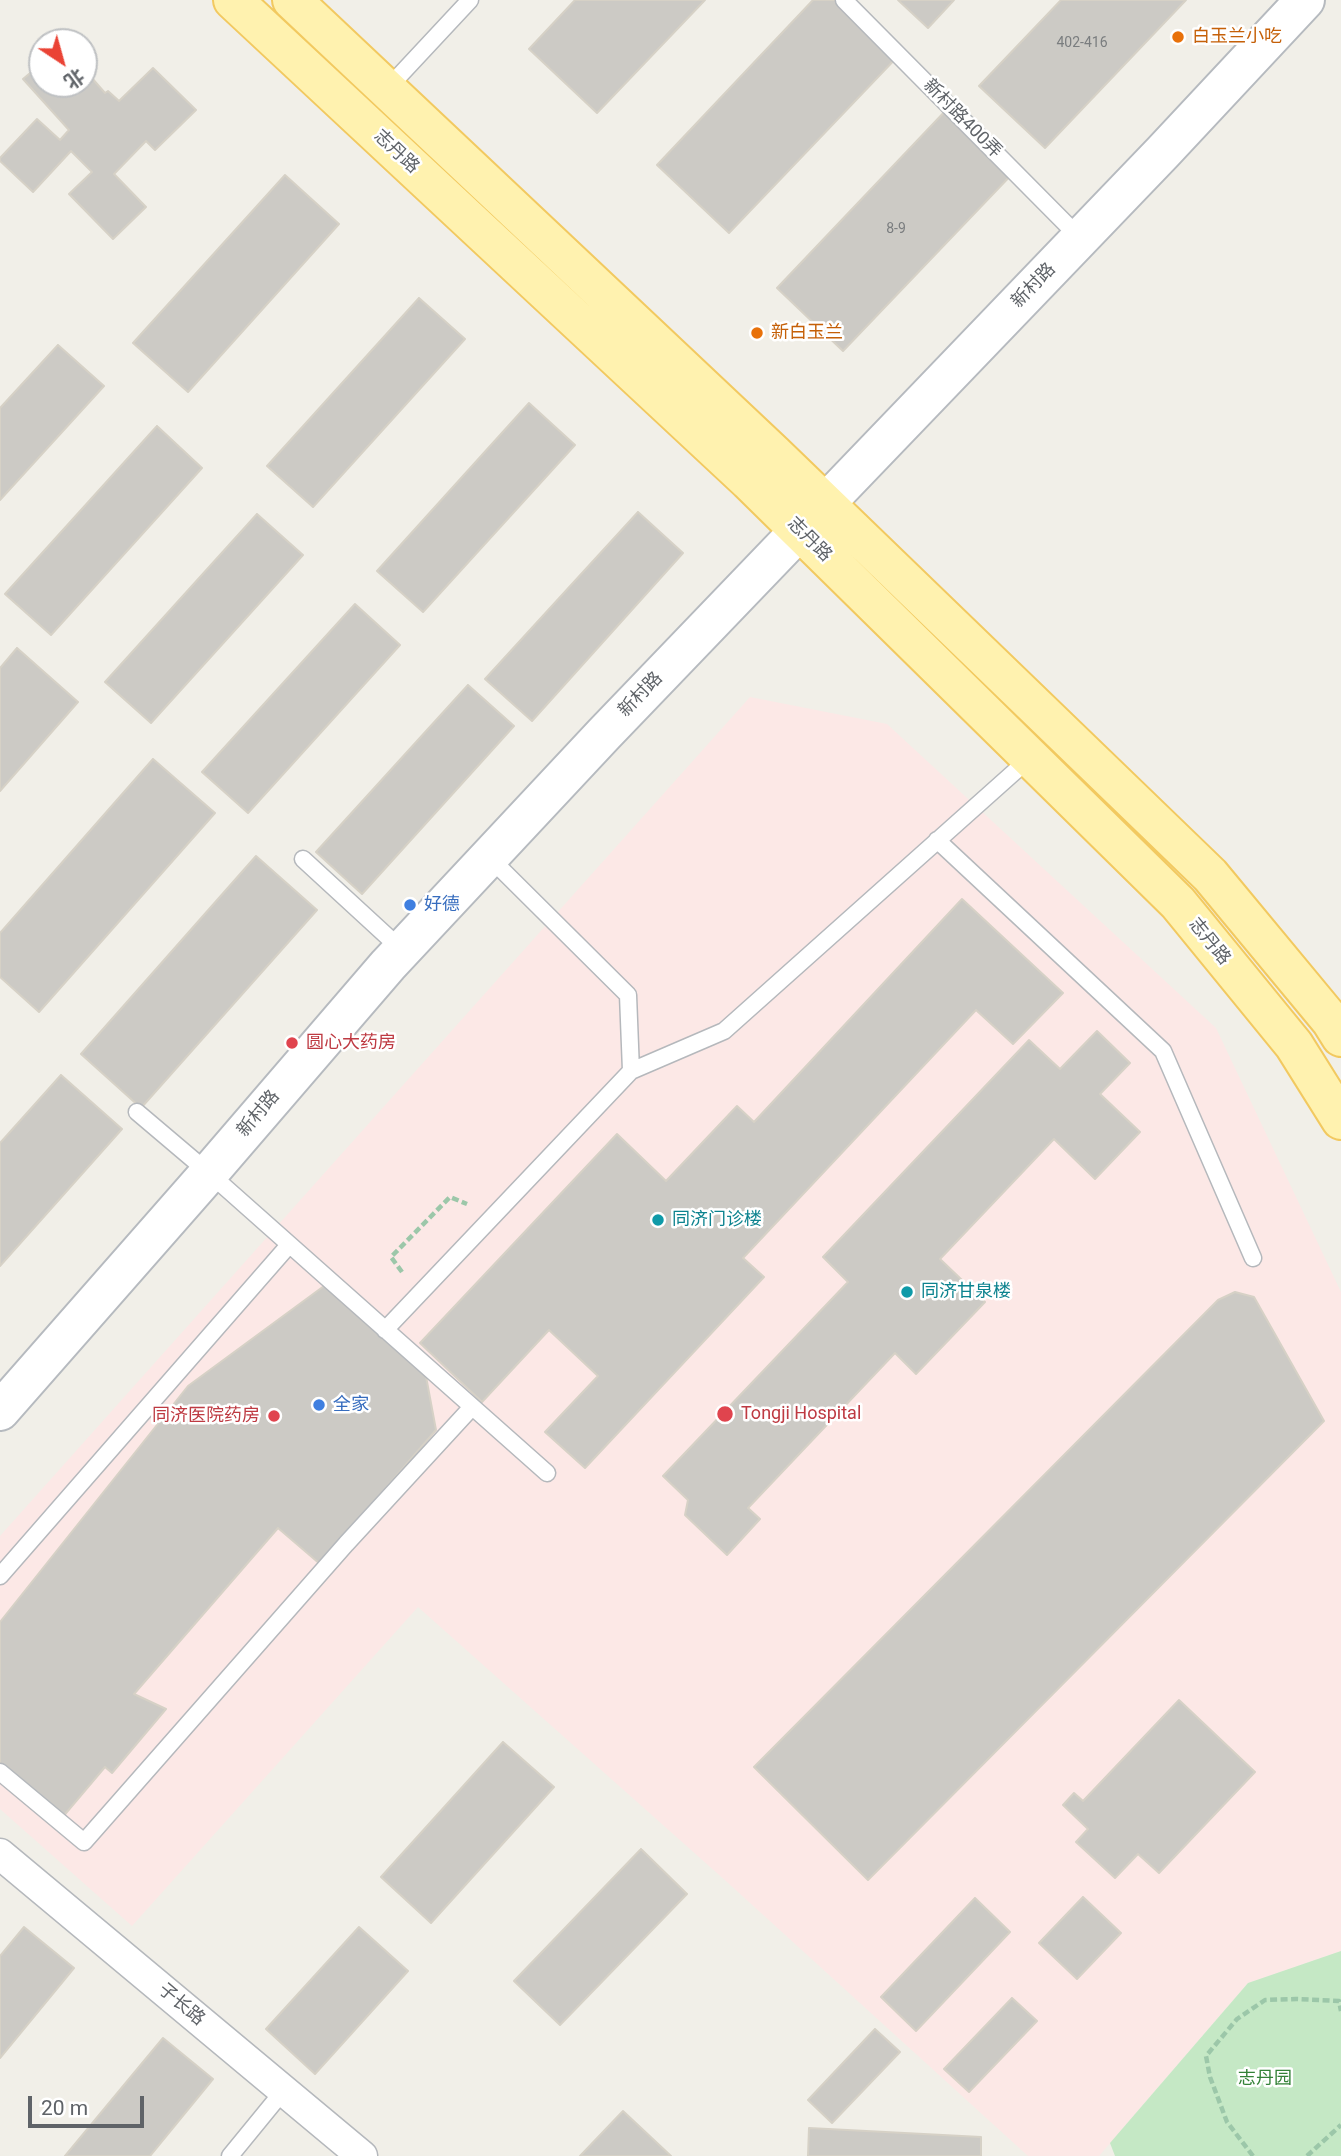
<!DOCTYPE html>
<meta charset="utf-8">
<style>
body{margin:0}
#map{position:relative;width:1341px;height:2156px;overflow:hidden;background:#f1efe8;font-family:Roboto,"Noto Sans SC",sans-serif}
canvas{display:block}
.north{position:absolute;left:28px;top:28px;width:70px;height:70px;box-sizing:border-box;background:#fff;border:2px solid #bfc1c3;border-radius:50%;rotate:144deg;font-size:19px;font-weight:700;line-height:28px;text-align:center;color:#5f6368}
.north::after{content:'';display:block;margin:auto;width:24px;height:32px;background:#ea4335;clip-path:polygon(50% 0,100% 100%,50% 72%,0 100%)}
.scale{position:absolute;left:28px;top:2096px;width:116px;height:32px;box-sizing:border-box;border:4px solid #5f6368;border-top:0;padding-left:9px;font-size:21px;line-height:24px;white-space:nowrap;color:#5f6368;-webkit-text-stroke:5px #fff;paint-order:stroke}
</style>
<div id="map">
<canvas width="1341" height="2156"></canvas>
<div class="north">北</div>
<div class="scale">20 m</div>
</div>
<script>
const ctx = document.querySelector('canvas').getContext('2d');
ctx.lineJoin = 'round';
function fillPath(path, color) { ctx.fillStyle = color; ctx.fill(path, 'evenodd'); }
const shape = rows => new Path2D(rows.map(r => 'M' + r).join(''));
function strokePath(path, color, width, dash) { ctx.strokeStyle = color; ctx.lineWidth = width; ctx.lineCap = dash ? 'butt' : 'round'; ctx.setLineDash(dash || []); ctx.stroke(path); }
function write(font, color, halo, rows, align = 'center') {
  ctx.font = font + ' Roboto,"Noto Sans SC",sans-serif'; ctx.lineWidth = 5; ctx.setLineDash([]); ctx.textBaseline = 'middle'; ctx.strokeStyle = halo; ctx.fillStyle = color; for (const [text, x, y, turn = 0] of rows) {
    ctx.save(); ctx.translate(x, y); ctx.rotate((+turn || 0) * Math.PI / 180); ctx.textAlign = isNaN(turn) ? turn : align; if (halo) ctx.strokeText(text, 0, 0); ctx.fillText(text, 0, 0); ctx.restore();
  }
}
const medical = shape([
 [750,697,887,724,1216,1028,1341,1292,1341,1951,1248,1983,1099,2156,1028,2156,727,1882,418,1607,132,1926,0,1809,0,1536]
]);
const green = shape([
 [1341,1951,1341,2156,1115,2156,1110,2143,1248,1983]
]);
const building = shape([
 [575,0,705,0,597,113,529,49,575,0],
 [813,0,846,0,901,53,729,233,657,165,813,0],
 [898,0,954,0,928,28,898,0],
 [1061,0,1186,0,1045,148,979,86,1061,0],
 [42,63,42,84,84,84,84,69,105,93,108,91,119,101,153,68,196,110,155,150,146,141,114,174,146,207,113,239,69,194,92,172,71,151,33,192,0,161,0,158,37,119,60,140,69,130,23,79,42,63],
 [950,106,1016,170,843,351,777,288,950,106],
 [285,175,339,224,188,392,133,343,285,175],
 [419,298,465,339,313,507,267,466,419,298],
 [58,345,104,386,0,500,0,408,58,345],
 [529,403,575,445,423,612,377,571,529,403],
 [157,426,202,468,51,635,5,594,157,426],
 [638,512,683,553,532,721,485,679,638,512],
 [257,514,303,555,151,723,105,682,257,514],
 [355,604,400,645,248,813,202,772,355,604],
 [17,648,78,702,0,791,0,668,17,648],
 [468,685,514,726,362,894,316,852,468,685],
 [153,759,215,813,39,1012,0,977,0,933,153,759],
 [256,856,317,910,141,1108,81,1054,256,856],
 [962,899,1063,993,1013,1044,976,1010,743,1258,764,1277,585,1468,545,1432,598,1376,549,1330,482,1402,420,1343,617,1134,666,1181,737,1106,754,1122,962,899],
 [1097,1031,1130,1063,1100,1094,1140,1132,1095,1179,1054,1139,940,1259,985,1302,916,1374,895,1353,748,1508,760,1519,727,1555,685,1515,688,1500,663,1476,848,1282,823,1257,1029,1040,1060,1069,1097,1031],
 [61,1075,122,1129,0,1266,0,1143,61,1075],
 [324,1286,425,1371,436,1430,320,1564,278,1528,134,1694,166,1709,112,1773,105,1767,61,1819,0,1767,0,1622,188,1386,324,1286],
 [1235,1292,1254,1297,1324,1421,868,1880,754,1767,1218,1300,1235,1292],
 [1179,1700,1255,1772,1159,1873,1138,1854,1115,1878,1076,1842,1088,1829,1063,1805,1074,1793,1083,1801,1179,1700],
 [503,1742,554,1787,431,1923,381,1877,503,1742],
 [641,1849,687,1894,560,2025,514,1981,641,1849],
 [1083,1897,1121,1933,1077,1979,1039,1943,1083,1897],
 [975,1898,1010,1932,916,2031,881,1997,975,1898],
 [24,1927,74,1968,0,2058,0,1956,24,1927],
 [359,1927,408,1971,315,2074,266,2029,359,1927],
 [1012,1998,1037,2021,969,2092,944,2069,1012,1998],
 [875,2029,900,2052,832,2123,808,2100,875,2029],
 [163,2038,213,2079,150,2156,65,2156,163,2038],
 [623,2111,671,2156,580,2156,623,2111],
 [809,2128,981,2137,981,2156,808,2156,809,2128]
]);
const path = shape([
 [402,1272,391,1257,450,1197,467,1204],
 [1253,2156,1227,2122,1210,2077,1206,2056,1237,2019,1265,2000,1296,1999,1339,2001,1341,2011],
 [1307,2156,1341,2125]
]);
const service = shape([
 [844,0,1080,238],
 [387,89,470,0],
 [937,840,1163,1051,1253,1258],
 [303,859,402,950],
 [631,1071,724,1031,1030,758],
 [137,1112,209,1173,547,1473],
 [385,1330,631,1071,628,995,489,857],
 [0,1576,289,1245],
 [0,1772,84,1842,346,1544,472,1407],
 [230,2156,284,2090]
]);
const minor = shape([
 [0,1854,362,2156]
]);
const secondary = shape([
 [0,1411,209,1173,388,965,604,734,1163,152,1305,0]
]);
const primary = shape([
 [233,0,749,481,1178,903,1294,1045,1341,1120],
 [292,0,774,454,1210,875,1331,1021,1341,1037]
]);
const markers = [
 [1178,37,7,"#e8710a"],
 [757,333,7,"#e8710a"],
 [410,905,7,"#3f7fe0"],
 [292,1043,7,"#e0444e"],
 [658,1220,7,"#0f9aa8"],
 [907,1292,7,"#0f9aa8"],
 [319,1405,7,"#3f7fe0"],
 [725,1414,9,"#e0444e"],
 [274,1416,7,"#e0444e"]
];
const numberNames = [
 ["402-416",1082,43],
 ["8-9",896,229]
];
const foodNames = [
 ["白玉兰小吃",1192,37],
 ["新白玉兰",771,333]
];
const streetNames = [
 ["新村路400弄",962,119,45],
 ["志丹路",396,152,43],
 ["新村路",1034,286,-46],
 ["志丹路",809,540,45],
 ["新村路",641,695,-46],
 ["志丹路",1209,942,51],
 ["新村路",259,1114,-50],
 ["子长路",181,2005,40]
];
const shopNames = [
 ["好德",424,905],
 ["全家",333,1405]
];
const healthNames = [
 ["圆心大药房",306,1043],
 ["Tongji Hospital",741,1414],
 ["同济医院药房",260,1416,"right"]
];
const cultureNames = [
 ["同济门诊楼",672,1220],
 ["同济甘泉楼",921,1292]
];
const parkNames = [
 ["志丹园",1265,2079]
];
fillPath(medical, '#fce8e6');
fillPath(green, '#c5e8c5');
fillPath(building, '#cccac5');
strokePath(building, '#d6d1c6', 2);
strokePath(service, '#b5b8bc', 19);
strokePath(minor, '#b5b8bc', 33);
strokePath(secondary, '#b6babf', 42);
strokePath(primary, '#f2c960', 42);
strokePath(path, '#9cc7a9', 4.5, [7, 3.5]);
strokePath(service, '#fff', 16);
strokePath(minor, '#fff', 30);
strokePath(secondary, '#fff', 38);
strokePath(primary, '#fff2af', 38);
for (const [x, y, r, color] of markers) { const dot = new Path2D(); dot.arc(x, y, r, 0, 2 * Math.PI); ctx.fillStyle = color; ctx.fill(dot); strokePath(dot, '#fff', 2.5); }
write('14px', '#7a7d7f', null, numberNames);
write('18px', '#c56008', '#fff', foodNames, 'left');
write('18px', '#5f6368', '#fff', streetNames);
write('18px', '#366cbe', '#fff', shopNames, 'left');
write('18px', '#be3a42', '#fff', healthNames, 'left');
write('18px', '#0d838f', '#fff', cultureNames, 'left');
write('18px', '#348238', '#fff', parkNames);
</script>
